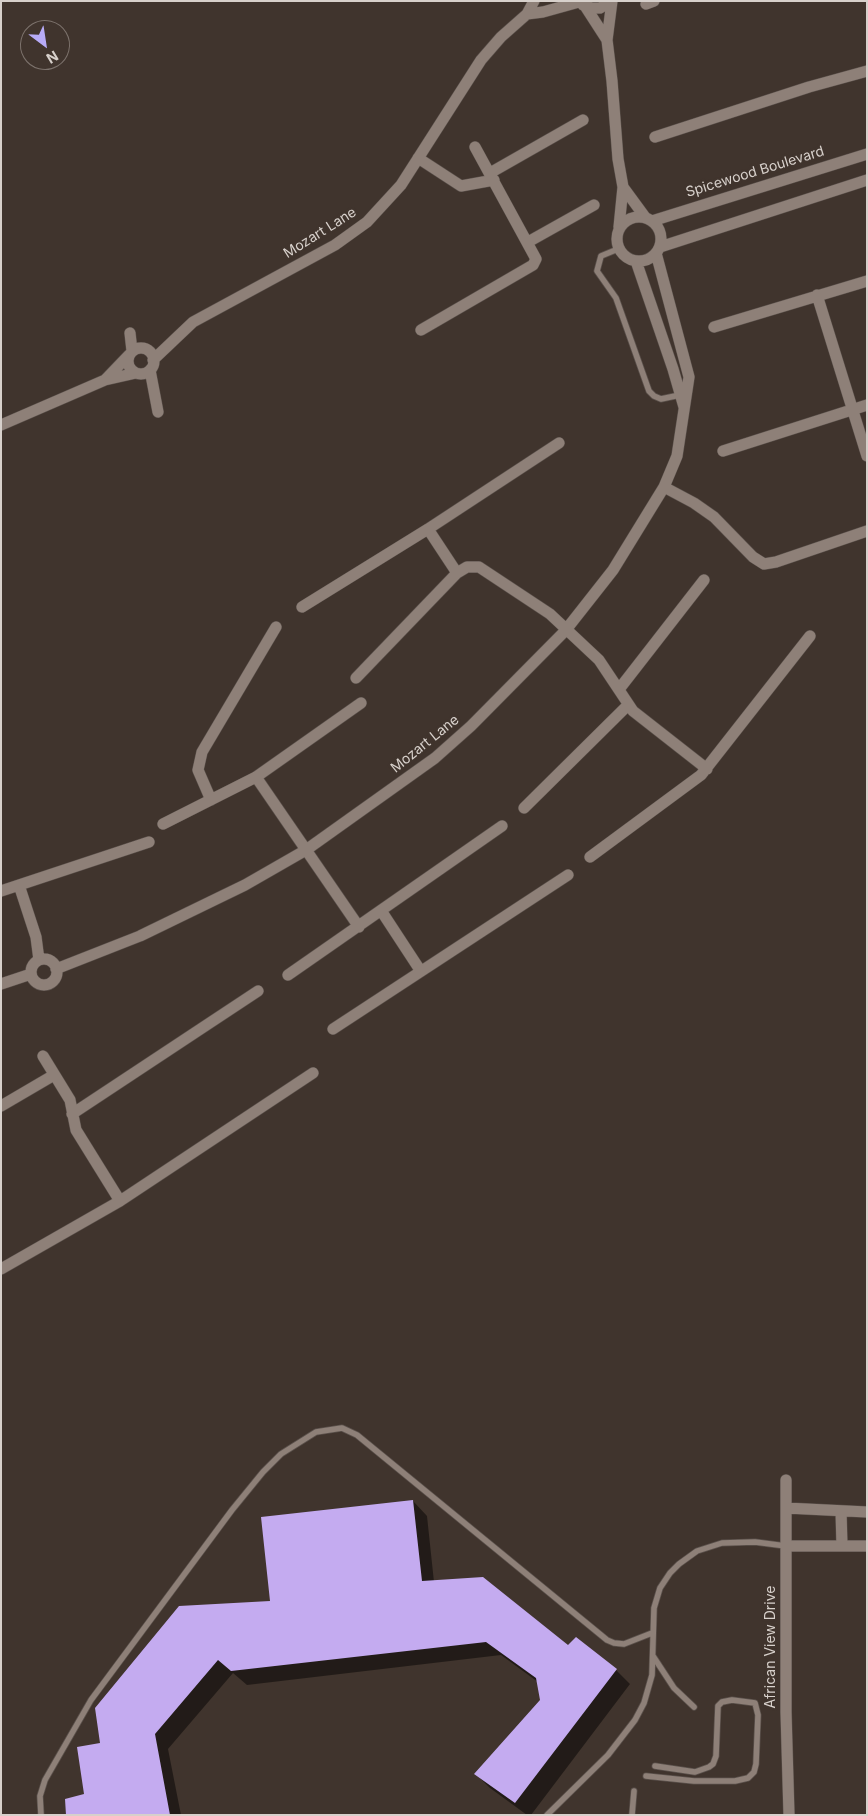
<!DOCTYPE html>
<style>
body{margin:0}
#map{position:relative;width:868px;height:1816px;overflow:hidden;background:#40342d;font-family:Inter,sans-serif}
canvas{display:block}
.frame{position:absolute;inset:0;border:2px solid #d7d0cb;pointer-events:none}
.north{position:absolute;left:20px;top:20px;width:50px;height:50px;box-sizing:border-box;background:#40342d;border:1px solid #7c726c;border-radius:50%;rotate:149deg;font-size:14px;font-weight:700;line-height:20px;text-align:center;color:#d7d0cb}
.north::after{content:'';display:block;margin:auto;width:18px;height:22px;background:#b7abf7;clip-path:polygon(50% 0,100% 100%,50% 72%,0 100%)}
</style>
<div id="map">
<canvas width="868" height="1816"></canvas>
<div class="frame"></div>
<div class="north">N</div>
</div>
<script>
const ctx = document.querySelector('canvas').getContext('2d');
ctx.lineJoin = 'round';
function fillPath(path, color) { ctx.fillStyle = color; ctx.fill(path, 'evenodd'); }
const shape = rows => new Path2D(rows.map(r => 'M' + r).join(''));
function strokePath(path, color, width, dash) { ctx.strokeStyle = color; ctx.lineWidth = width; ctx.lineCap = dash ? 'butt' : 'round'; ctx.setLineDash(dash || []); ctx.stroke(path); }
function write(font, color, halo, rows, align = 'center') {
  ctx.font = font + ' Inter,sans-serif'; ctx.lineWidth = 5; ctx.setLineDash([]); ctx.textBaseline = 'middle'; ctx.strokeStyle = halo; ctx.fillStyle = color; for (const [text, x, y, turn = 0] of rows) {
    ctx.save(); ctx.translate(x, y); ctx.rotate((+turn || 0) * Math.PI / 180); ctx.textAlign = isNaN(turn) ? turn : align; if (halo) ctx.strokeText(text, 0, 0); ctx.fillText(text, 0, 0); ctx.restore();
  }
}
const shadow = shape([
 [413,1501,427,1516,434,1582,616,1670,630,1684,531,1815,527,1815,490,1788,476,1774,542,1700,538,1682,501,1655,247,1685,233,1673,168,1749,181,1815,67,1815,85,1795,101,1744,272,1602]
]);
const building = shape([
 [413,1500,422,1581,483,1577,568,1645,576,1637,617,1669,515,1803,474,1774,540,1700,536,1678,486,1642,231,1671,218,1660,155,1734,170,1815,66,1815,65,1799,84,1794,77,1747,100,1743,95,1708,179,1606,270,1601,261,1517]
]);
const lane = shape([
 [618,249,601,256,597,271,616,298,649,391,654,396,661,399,680,395],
 [653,1656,674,1688,694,1707],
 [646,1776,694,1781,735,1781,748,1778,754,1772,756,1764,758,1715,755,1703,732,1700,722,1702,718,1706,716,1756,713,1764,709,1767,695,1772,655,1766],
 [41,1815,40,1796,45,1780,91,1700,232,1510,263,1472,281,1454,316,1432,342,1428,357,1435,607,1640,614,1643,624,1644,652,1633],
 [547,1815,608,1755,635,1720,644,1703,652,1675,654,1608,660,1588,670,1573,679,1564,697,1551,722,1543,755,1542,786,1546],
 [632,1815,634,1791]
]);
const street = shape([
 [612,1,607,40,612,81,618,159,623,187,619,227],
 [646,4,654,1],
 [583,5,592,8,600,8,611,1],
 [585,6,607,40],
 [527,14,543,12,579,2],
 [655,137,809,87,867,71],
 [418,158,461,186,494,180],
 [490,173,583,120],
 [623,187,645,217],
 '617 239a22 22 0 1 1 44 0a22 22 0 1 1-44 0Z',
 [652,221,867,154],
 [528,242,594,205],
 [660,247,867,180],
 [636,261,673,369,684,407],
 [817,295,867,456],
 [714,327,867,281],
 [421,330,533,265,536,259,475,147],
 [130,333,132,351],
 '128 361a13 13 0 1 1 26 0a13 13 0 1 1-26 0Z',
 [153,360,193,322,335,245,367,222,401,185,481,60,501,37,527,14,534,1],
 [150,370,158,412],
 [105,380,129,355],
 [1,425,105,380,136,373],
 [723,451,867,405],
 [664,487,694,503,714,517,753,557,764,564,776,562,867,531],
 [428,529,457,573],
 [302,607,428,529,559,443],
 [356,678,457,573,467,567,479,567,550,614,599,660,633,711,707,769],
 [620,688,704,580],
 [256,777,359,927],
 [211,800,198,770,202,752,276,627],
 [524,808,628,705],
 [163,824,256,777,361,703],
 [590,857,701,775,810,636],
 [19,885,36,937,39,960],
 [1,891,149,842],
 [382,912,420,970],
 '31 972a13 13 0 1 1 26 0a13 13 0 1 1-26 0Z',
 [56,969,140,936,245,885,306,850,435,758,471,726,565,631,613,570,664,487,677,456,689,377,656,253],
 [288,975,502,826],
 [1,984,31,974],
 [333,1029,568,875],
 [43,1056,70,1100,76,1130,120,1201],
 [1,1106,54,1075],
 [72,1114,258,991],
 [1,1269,120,1201,313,1073],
 [786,1480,786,1712,789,1815],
 [786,1508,867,1512],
 [841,1511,842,1546],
 [786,1546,867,1546]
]);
const streetNames = [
 ["Spicewood Boulevard",755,172,-17],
 ["Mozart Lane",320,233,-32],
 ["Mozart Lane",425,744,-39],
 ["African View Drive",771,1647,-90]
];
fillPath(shadow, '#0007');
fillPath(building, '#c4abf0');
strokePath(lane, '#5b514c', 7);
strokePath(street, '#5b514c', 12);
strokePath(lane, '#8e8078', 5.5);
strokePath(street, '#8e8078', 11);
write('14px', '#d7d0cb', '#40342d', streetNames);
</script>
